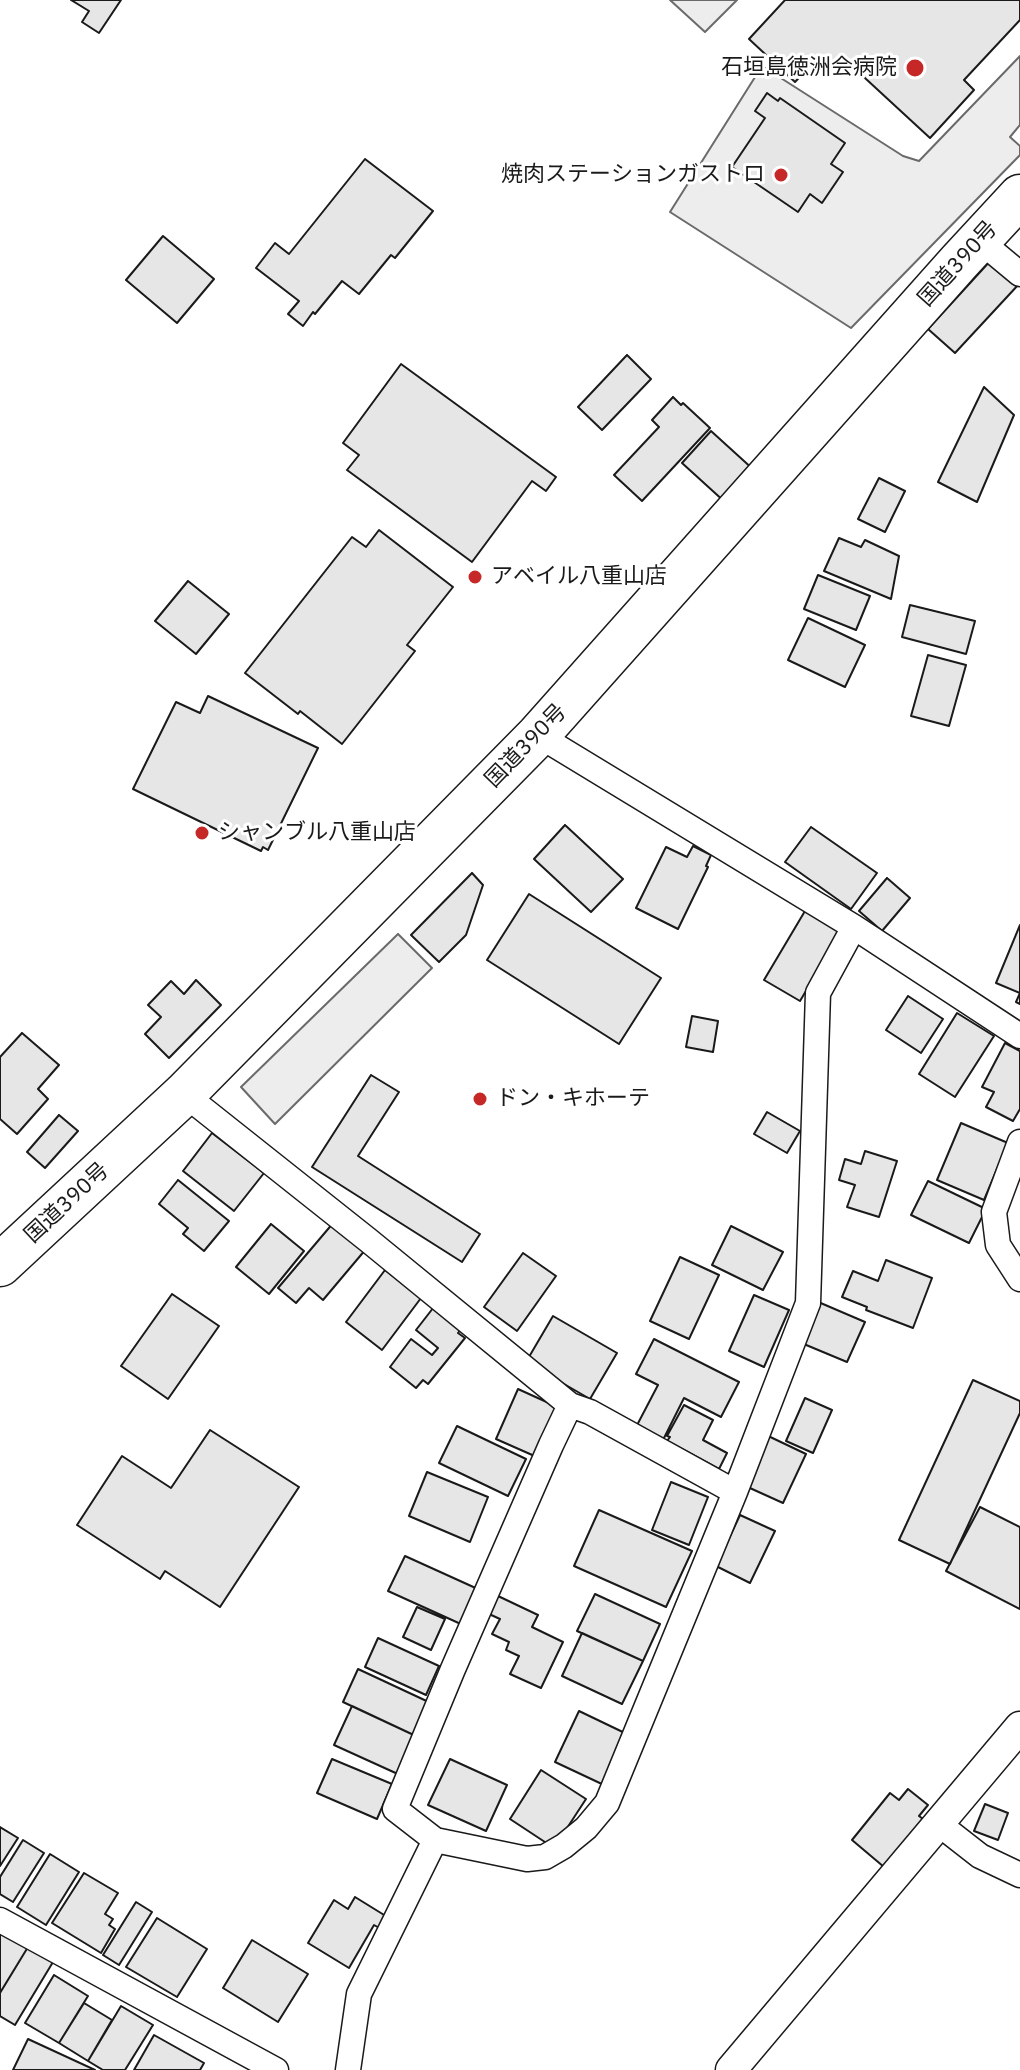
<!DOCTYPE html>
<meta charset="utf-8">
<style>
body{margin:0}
canvas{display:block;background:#fff}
</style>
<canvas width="1020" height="2070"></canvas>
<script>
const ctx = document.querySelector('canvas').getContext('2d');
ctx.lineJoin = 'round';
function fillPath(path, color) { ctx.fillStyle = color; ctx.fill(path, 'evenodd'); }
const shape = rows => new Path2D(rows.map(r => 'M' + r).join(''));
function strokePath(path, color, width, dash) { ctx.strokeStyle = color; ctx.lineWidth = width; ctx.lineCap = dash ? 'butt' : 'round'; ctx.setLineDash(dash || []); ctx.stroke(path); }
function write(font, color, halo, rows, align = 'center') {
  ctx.font = font + ' "IBM Plex Sans","Noto Sans JP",sans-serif'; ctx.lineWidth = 6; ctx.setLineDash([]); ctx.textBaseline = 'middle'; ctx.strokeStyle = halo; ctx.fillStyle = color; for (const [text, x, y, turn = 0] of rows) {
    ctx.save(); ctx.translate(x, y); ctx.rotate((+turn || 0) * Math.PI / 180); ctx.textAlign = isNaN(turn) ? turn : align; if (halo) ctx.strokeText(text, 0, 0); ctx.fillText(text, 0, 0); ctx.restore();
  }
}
const built = shape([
 [670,0,737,0,705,32,670,0],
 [1020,56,1020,125,1010,137,1020,146,1020,155,851,328,670,212,762,66,903,156,919,161,1020,56],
 [398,934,432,968,275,1124,241,1087,398,934]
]);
const building = shape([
 [71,0,121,0,99,33,82,22,89,11,71,0],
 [785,0,1020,0,1020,20,964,80,974,90,930,138,840,55,824,73,813,63,795,82,749,39,785,0],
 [767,93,778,101,780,98,845,143,831,164,843,172,822,203,810,194,798,212,732,167,765,118,755,111,767,93],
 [365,159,433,211,395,258,391,255,359,294,342,281,315,314,313,312,303,326,288,314,299,301,256,268,275,243,289,254,365,159],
 [163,236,214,279,177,323,126,280,163,236],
 [992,259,1019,284,955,353,928,329,992,259],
 [627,355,651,379,602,430,578,407,627,355],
 [401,364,556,477,546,491,532,481,472,562,347,470,359,455,343,443,401,364],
 [984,387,1014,415,977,502,938,482,984,387],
 [673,397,681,405,683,403,710,428,642,501,614,475,659,427,652,420,673,397],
 [711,431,755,471,726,503,682,463,711,431],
 [879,478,905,491,885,532,858,519,879,478],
 [379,530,453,587,407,645,415,651,342,744,300,711,298,714,245,673,352,537,366,547,379,530],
 [839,538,861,547,865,540,899,556,891,599,824,571,839,538],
 [818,575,870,596,856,630,804,609,818,575],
 [188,581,229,614,196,654,155,621,188,581],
 [910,605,975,621,966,654,902,637,910,605],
 [808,618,865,645,845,687,788,660,808,618],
 [928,655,966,665,949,726,911,716,928,655],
 [208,696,318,748,268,850,263,847,261,851,133,789,176,702,200,713,208,696],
 [565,825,623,879,591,912,534,859,565,825],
 [811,827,877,873,851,909,785,862,811,827],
 [693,846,711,855,706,866,708,867,678,929,636,908,666,847,687,857,693,846],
 [472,873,483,885,466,935,439,962,411,935,472,873],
 [887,878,910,898,882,931,859,911,887,878],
 [529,894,661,978,619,1044,487,960,529,894],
 [805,911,841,932,800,1001,764,980,805,911],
 [1020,925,1020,1004,1016,1002,1020,993,996,983,1020,925],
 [196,980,221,1005,169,1058,145,1034,161,1017,148,1005,171,981,184,994,196,980],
 [908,996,943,1019,921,1053,886,1030,908,996],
 [957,1013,994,1036,955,1097,919,1074,957,1013],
 [692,1016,718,1021,713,1052,686,1047,692,1016],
 [22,1033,59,1065,38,1089,48,1099,17,1134,0,1119,0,1057,22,1033],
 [1005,1043,1020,1051,1020,1109,1013,1121,986,1107,994,1092,982,1087,1005,1043],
 [371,1075,399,1092,358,1156,480,1234,462,1262,312,1167,371,1075],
 [767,1112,800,1131,787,1153,754,1134,767,1112],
 [59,1115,78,1131,45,1168,27,1152,59,1115],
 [961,1123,1008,1143,984,1200,937,1180,961,1123],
 [212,1133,264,1173,234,1211,183,1171,212,1133],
 [865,1151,897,1161,879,1217,847,1207,855,1185,839,1180,845,1159,861,1164,865,1151],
 [178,1180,229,1221,204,1251,183,1234,188,1228,159,1204,178,1180],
 [928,1181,986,1209,969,1243,911,1215,928,1181],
 [334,1222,366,1249,323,1300,309,1288,296,1303,278,1288,334,1222],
 [271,1224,304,1251,269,1294,236,1267,271,1224],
 [731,1226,783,1252,763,1290,712,1265,731,1226],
 [523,1253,556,1276,517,1331,484,1307,523,1253],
 [680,1257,719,1275,689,1339,650,1321,680,1257],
 [886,1260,932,1278,913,1328,866,1310,867,1307,842,1297,853,1271,878,1281,886,1260],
 [385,1270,421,1298,382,1350,346,1322,385,1270],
 [172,1294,219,1326,168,1399,121,1366,172,1294],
 [754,1295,789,1310,764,1367,729,1351,754,1295],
 [816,1301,865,1322,847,1362,799,1342,816,1301],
 [437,1303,464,1325,458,1333,465,1338,428,1384,423,1380,416,1388,390,1367,411,1339,432,1355,438,1348,416,1330,437,1303],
 [553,1316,617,1353,590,1399,526,1362,553,1316],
 [654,1339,739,1382,721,1417,684,1398,662,1442,635,1429,658,1385,636,1374,654,1339],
 [973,1380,1020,1401,1020,1413,950,1564,899,1540,973,1380],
 [518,1389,562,1409,539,1458,496,1439,518,1389],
 [805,1398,832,1410,813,1453,786,1441,805,1398],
 [684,1405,713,1420,703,1440,727,1453,719,1469,667,1441,670,1437,667,1436,684,1405],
 [457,1426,526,1459,508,1496,439,1463,457,1426],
 [210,1430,299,1487,220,1607,165,1571,160,1579,77,1525,122,1456,171,1488,210,1430],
 [764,1434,806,1454,783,1503,741,1484,764,1434],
 [427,1472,488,1497,470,1542,409,1516,427,1472],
 [671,1482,708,1497,689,1545,652,1530,671,1482],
 [980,1507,1020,1527,1020,1609,946,1571,980,1507],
 [599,1510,692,1551,666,1607,574,1566,599,1510],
 [740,1515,775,1531,750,1583,716,1566,740,1515],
 [405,1556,480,1590,463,1625,388,1591,405,1556],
 [595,1594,660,1624,643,1661,577,1631,595,1594],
 [498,1596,538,1615,532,1627,563,1642,541,1688,510,1674,519,1656,506,1650,509,1642,492,1634,500,1619,489,1614,498,1596],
 [417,1607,445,1619,431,1650,403,1637,417,1607],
 [582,1633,643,1661,622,1704,562,1676,582,1633],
 [378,1638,439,1666,426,1695,365,1667,378,1638],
 [358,1669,433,1704,418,1737,343,1702,358,1669],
 [352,1706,418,1737,400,1775,334,1745,352,1706],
 [579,1711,629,1735,604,1785,555,1762,579,1711],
 [332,1759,392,1784,377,1819,317,1793,332,1759],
 [450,1759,507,1785,486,1831,428,1805,450,1759],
 [541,1770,586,1799,554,1848,510,1819,541,1770],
 [908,1789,928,1805,919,1816,923,1819,884,1867,852,1840,890,1793,899,1800,908,1789],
 [985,1804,1008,1813,998,1840,974,1831,985,1804],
 [0,1827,18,1838,0,1866,0,1827],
 [23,1840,44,1853,13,1902,0,1894,0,1877,23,1840],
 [50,1854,79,1872,46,1925,17,1907,50,1854],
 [84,1873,118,1893,105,1914,113,1919,109,1925,115,1929,101,1953,52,1923,84,1873],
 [355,1897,389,1918,383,1930,374,1925,349,1968,308,1943,334,1900,348,1909,355,1897],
 [136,1902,152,1912,119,1965,103,1955,136,1902],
 [157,1918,207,1949,177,1997,126,1967,157,1918],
 [0,1930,28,1947,0,1993,0,1930],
 [252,1940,308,1974,278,2022,223,1988,252,1940],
 [28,1947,53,1962,15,2025,0,2016,0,1993,28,1947],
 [54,1975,88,1996,59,2043,25,2023,54,1975],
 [84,2003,112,2020,88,2061,59,2043,84,2003],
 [121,2006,153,2025,125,2070,103,2070,88,2061,121,2006],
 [154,2035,204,2063,200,2070,134,2070,154,2035],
 [28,2039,95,2070,13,2070,28,2039]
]);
const minor = shape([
 [979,240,1020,274],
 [538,735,854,927,1020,1036],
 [184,1094,368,1240,570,1405,551,1445,453,1669,395,1809,435,1840,359,1994,348,2070],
 [1020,1142,994,1212,998,1245,1020,1279],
 [570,1405,590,1412,735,1492],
 [939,1824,980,1856,1020,1875],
 [435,1840,527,1859,545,1857,564,1846,586,1828,607,1803,735,1492,808,1303,818,993,854,927],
 [0,1920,276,2070]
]);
const tertiary = shape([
 [731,2070,1020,1727]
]);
const trunk = shape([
 [0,1265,184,1094,538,735,959,262,1020,196]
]);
const markers = [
 [915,68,10,"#c62828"],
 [781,175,8,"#c62828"],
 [475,577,8,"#c62828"],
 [202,833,8,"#c62828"],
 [480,1099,8,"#c62828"]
];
const poiNames = [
 ["石垣島徳洲会病院",897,68,"right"],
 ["焼肉ステーションガストロ",765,175,"right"],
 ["アベイル八重山店",491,577],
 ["シャンブル八重山店",218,833],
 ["ドン・キホーテ",496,1099]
];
const streetNames = [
 ["国道390号",958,264,-48],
 ["国道390号",526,746,-46],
 ["国道390号",67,1203,-43]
];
fillPath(built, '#ededed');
strokePath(built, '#6a6a6a', 2);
fillPath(building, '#e6e6e6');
strokePath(building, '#1a1a1a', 2);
strokePath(minor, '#1a1a1a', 27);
strokePath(tertiary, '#1a1a1a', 33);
strokePath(trunk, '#1a1a1a', 45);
strokePath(minor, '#fff', 24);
strokePath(tertiary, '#fff', 30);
strokePath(trunk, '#fff', 42);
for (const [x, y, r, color] of markers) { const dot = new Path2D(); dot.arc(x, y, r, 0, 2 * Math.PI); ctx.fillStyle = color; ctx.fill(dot); strokePath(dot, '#fff', 3); }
write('22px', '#1a1a1a', '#fff', poiNames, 'left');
write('22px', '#1a1a1a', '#fff', streetNames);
</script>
